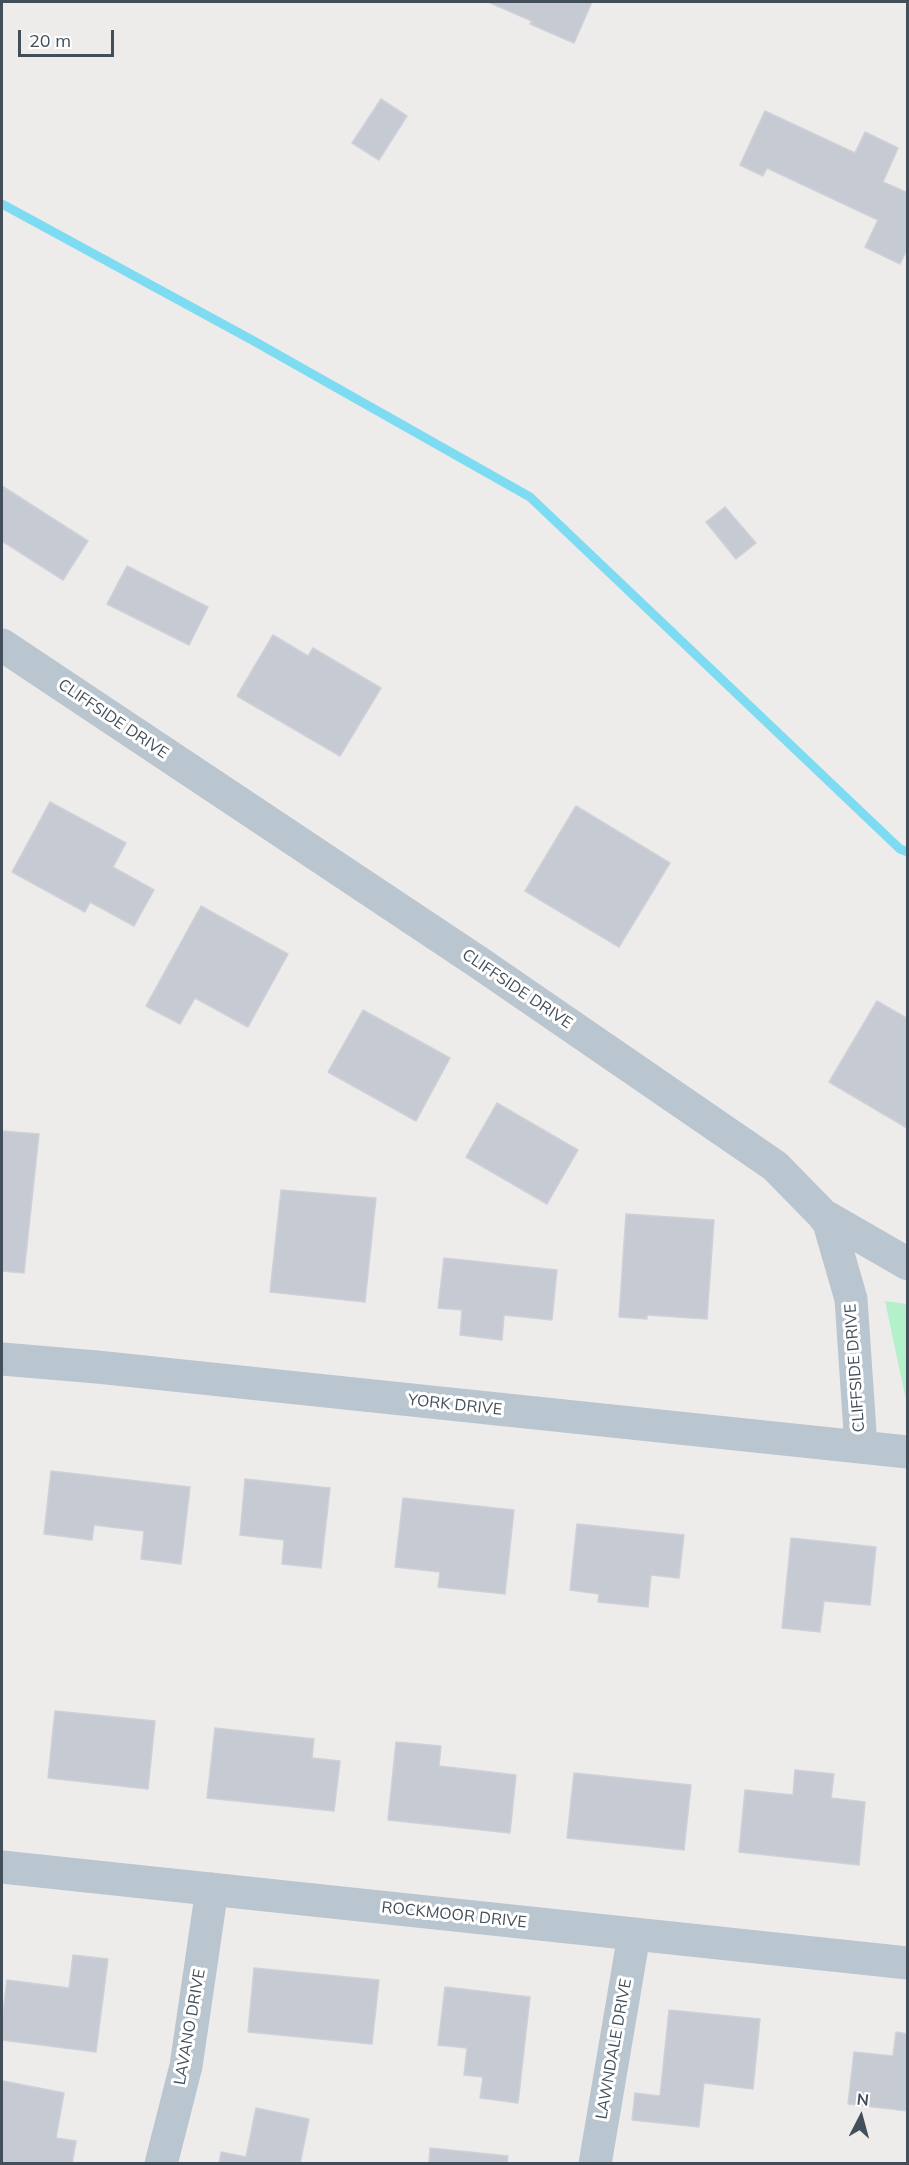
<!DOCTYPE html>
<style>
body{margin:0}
#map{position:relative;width:909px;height:2165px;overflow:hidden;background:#eeebeb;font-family:Mulish,sans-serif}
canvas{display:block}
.frame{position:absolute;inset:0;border:3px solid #424f5a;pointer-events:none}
.north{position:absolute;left:831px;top:2087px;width:60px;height:60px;-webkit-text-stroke:4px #fff;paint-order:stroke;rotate:6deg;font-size:16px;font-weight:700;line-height:24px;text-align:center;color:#424f5a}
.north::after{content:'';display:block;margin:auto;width:21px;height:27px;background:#424f5a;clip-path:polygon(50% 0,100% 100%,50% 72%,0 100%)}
.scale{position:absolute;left:18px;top:30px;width:96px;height:27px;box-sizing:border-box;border:3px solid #424f5a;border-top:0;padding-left:8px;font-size:18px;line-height:21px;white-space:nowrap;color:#424f5a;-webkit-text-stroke:4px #fff;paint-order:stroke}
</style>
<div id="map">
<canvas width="909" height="2165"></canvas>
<div class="frame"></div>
<div class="north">N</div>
<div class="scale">20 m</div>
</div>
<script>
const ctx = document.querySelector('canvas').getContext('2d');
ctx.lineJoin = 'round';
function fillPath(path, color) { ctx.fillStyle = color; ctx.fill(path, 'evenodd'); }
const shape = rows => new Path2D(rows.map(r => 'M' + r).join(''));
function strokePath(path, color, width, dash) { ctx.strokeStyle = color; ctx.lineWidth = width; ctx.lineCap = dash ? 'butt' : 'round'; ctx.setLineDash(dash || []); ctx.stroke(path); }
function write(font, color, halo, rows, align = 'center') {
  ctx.font = font + ' Mulish,sans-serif'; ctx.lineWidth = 6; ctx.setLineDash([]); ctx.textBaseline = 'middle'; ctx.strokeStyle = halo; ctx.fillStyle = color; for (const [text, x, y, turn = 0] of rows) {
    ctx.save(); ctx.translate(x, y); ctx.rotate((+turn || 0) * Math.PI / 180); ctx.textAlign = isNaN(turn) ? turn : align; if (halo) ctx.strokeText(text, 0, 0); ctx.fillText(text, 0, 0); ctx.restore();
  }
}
const green = shape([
 [885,1301,907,1304,907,1405]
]);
const stream = shape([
 [2,204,252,340,530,497,900,849,908,852]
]);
const building = shape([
 [488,2,592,2,574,43,530,24,532,21,488,2],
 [381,99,407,116,379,160,352,143,381,99],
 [765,111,855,153,865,132,898,148,883,182,908,193,908,248,900,264,865,247,878,220,767,168,763,176,740,165,765,111],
 [2,486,88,541,63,580,2,541,2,486],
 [725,507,756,543,736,559,706,522,725,507],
 [127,566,208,607,189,645,107,604,127,566],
 [273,635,308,656,313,648,381,688,340,756,237,696,273,635],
 [50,802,126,843,113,867,154,890,134,926,90,902,85,912,12,872,50,802],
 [576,806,670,863,619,947,525,891,576,806],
 [201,906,288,954,248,1027,195,998,180,1024,146,1006,201,906],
 [877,1001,908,1019,907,1128,829,1082,877,1001],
 [363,1010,450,1058,416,1121,328,1072,363,1010],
 [497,1103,578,1150,547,1204,466,1157,497,1103],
 [2,1131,39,1134,24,1273,2,1271,2,1131],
 [281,1190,376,1198,365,1302,270,1292,281,1190],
 [626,1214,714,1220,707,1319,647,1315,647,1319,619,1317,626,1214],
 [444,1258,557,1270,552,1320,504,1315,502,1340,460,1335,462,1310,438,1308,444,1258],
 [51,1471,190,1487,181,1564,141,1559,144,1531,94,1525,92,1540,44,1534,51,1471],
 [245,1479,330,1488,321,1568,282,1564,284,1540,240,1535,245,1479],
 [403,1498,514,1510,505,1594,438,1587,440,1572,395,1567,403,1498],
 [577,1524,684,1535,679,1578,651,1575,648,1607,598,1602,599,1594,570,1590,577,1524],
 [791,1538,876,1547,870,1605,824,1601,820,1632,782,1628,791,1538],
 [55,1711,155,1721,148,1789,48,1778,55,1711],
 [215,1728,314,1739,312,1758,340,1761,334,1811,207,1798,215,1728],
 [396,1742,441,1746,439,1766,516,1775,510,1833,388,1820,396,1742],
 [795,1770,834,1774,831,1798,865,1802,859,1865,739,1852,745,1790,793,1795,795,1770],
 [574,1773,691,1785,684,1850,567,1838,574,1773],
 [73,1955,108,1959,96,2052,2,2040,2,2020,7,1980,69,1988,73,1955],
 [254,1968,379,1980,372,2044,248,2032,254,1968],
 [445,1987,530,1997,518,2103,480,2098,483,2077,464,2075,467,2048,438,2045,445,1987],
 [669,2010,760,2019,753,2089,704,2083,699,2127,632,2120,635,2093,660,2096,669,2010],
 [896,2032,908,2034,908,2111,848,2104,854,2052,893,2056,896,2032],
 [3,2081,64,2093,56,2138,76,2141,72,2164,2,2164,2,2090,3,2081],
 [256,2108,309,2119,300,2164,219,2164,221,2152,246,2157,256,2108],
 [430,2148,508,2156,507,2164,429,2164,430,2148]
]);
const minor = shape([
 [2,645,478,962,775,1166,823,1215,829,1223,851,1299,861,1447],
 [823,1215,908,1264],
 [2,1359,97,1367,908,1452],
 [2,1867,908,1963],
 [161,2164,186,2066,212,1889],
 [595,2164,634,1935]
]);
const streetNames = [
 ["CLIFFSIDE DRIVE",113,719,34],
 ["CLIFFSIDE DRIVE",517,989,34],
 ["CLIFFSIDE DRIVE",855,1368,-94],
 ["YORK DRIVE",455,1405,6],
 ["ROCKMOOR DRIVE",454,1915,6],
 ["LAVANO DRIVE",190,2027,-80],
 ["LAWNDALE DRIVE",614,2049,-80]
];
fillPath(green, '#b4f1cb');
strokePath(stream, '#7ddbf2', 9);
fillPath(building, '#c6cad2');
strokePath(building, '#ced1d8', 1.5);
strokePath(minor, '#bac6cf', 33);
write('16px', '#424f5a', '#fff', streetNames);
</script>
